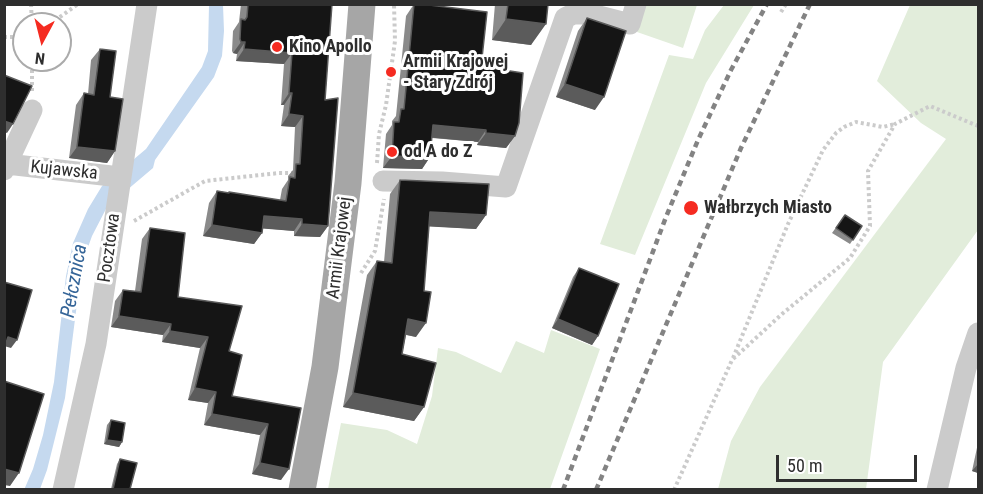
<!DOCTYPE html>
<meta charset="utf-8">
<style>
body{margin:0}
#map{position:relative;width:983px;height:494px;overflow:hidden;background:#fff;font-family:"Roboto Condensed",sans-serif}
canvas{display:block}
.frame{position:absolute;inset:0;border:6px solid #2e2e2e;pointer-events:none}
.north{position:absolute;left:12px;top:12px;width:60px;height:60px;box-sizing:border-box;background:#fff;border:2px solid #ababab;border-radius:50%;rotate:187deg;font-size:16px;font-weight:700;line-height:24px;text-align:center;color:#2e2e2e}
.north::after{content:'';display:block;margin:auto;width:21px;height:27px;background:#f52b21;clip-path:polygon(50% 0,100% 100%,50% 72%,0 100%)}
.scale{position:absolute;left:776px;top:455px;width:141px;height:27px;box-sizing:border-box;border:3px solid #2e2e2e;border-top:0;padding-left:8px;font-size:18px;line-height:21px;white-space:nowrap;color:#2e2e2e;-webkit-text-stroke:4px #fff;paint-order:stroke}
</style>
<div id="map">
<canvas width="983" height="494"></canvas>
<div class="frame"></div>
<div class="north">N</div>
<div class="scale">50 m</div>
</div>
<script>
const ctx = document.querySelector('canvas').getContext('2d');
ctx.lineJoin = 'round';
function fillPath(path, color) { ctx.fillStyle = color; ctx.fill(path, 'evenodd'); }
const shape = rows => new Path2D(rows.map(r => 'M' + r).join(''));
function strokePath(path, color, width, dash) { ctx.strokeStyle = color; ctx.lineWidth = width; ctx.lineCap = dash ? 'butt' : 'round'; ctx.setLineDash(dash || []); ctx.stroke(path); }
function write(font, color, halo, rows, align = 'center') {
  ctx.font = font + ' "Roboto Condensed",sans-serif'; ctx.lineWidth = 6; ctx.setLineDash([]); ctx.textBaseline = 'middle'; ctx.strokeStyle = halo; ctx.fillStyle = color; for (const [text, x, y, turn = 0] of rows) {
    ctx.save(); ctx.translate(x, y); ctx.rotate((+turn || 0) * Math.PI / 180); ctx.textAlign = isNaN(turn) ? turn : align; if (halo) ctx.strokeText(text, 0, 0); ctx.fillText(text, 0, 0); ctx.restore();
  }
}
const green = shape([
 [646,5,697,5,683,48,637,32],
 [724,5,754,5,706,83,635,255,600,244,669,55,693,59,705,30],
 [910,5,978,5,978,230,883,362,866,489,718,489,731,441,760,387,946,139,921,123,877,81],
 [551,330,600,349,550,489,328,489,341,423,387,430,417,444,432,396,438,348,456,352,501,373,516,341,544,353]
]);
const water = shape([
 [209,5,223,5,224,31,222,56,214,77,155,160,153,168,107,207,92,236,82,264,65,398,47,470,40,489,24,490,33,469,43,435,54,382,66,276,73,243,88,209,102,186,146,149,202,67,208,51]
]);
const path = shape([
 [31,4,32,24],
 [781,12,786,4],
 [50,24,78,4],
 [4,37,24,37],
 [32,91,32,60],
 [377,163,379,134,386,105,395,41,394,4],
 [134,221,205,181,279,173,293,173],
 [361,273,375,251,384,199],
 [733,358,788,224,823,150,836,133,844,127,856,122,883,127,895,124],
 [674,490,732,360,782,314,850,258,870,226,868,171,895,124,930,106,978,126]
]);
const minor = shape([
 [7,164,120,177],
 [4,170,32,110],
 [383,181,442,182,506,187,565,18,573,14,591,14,630,24,636,4],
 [63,490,96,344,147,4],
 [937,490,966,368,978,333]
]);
const major = shape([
 [302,490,325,367,348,183,362,4]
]);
const rail = shape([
 [563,490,666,217,698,140,731,70,767,4],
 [596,490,741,148,810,4]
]);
const wall = shape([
 [241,4,332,4,325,100,328,226,320,237,294,236,294,231,262,228,262,233,254,244,203,236,209,203,217,191,280,200,282,189,288,180,288,176,293,170,295,127,281,126,284,105,281,105,284,64,236,61,237,54,233,53,232,51,233,31,239,22],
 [414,4,421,4,482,58,484,67,515,136,506,148,477,145,478,142,432,138,430,157,422,169,383,168,386,134,392,125,392,121,396,116,406,16],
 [495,4,548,4,531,45,492,40],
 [587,18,595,110,556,97,578,31],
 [100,49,110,97,115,151,107,163,69,158,76,105,84,93,88,94,91,60],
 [400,180,486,215,476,229,429,226,416,337,406,335,402,354,424,407,414,421,343,407,367,275,377,261,384,262,390,194],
 [845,215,862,226,850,244,832,233],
 [150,228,178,297,229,351,232,396,301,408,281,480,252,474,260,435,204,425,208,403,188,400,200,348,162,342,163,335,111,327,115,301,123,290,135,291,142,239],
 [579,268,598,336,592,345,552,328,573,277],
 [111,420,122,442,119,447,104,444,107,425],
 [978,443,978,473,972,471],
 [120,459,130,489,111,489,117,464]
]);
const shadedWall = shape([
 [506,19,546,24,531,45,492,40],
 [241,42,245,42,237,54,233,53],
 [244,49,292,53,284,64,236,61],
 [565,84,604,97,595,110,556,97],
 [289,93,292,93,284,105,281,105],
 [289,114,303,116,295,127,281,126],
 [4,121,13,124,7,133,4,132],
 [433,125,486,130,478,142,425,137],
 [486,133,515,136,506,148,477,145],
 [77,147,115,151,107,163,69,158],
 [392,156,430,157,422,169,383,168],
 [430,212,486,215,476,229,420,226],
 [264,216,302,219,294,231,256,228],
 [302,224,328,226,320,237,294,236],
 [212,225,262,233,254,244,203,236],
 [119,316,171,324,163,335,111,327],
 [408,319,426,323,416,337,399,333],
 [558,319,598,336,592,345,552,328],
 [170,331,208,337,200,348,162,342],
 [8,337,17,340,11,348,4,346],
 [195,388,216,392,208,403,188,400],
 [353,393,424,407,414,421,343,407],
 [212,414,268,424,260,435,204,425],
 [107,440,122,442,119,447,104,444],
 [260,463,289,469,281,480,252,474],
 [978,464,978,473,972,471],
 [4,469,19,473,10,486,4,485]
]);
const building = shape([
 [248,4,332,4,325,100,338,98,328,226,302,224,302,219,264,216,262,233,212,225,217,191,229,193,229,192,286,201,290,177,295,178,296,164,300,164,303,116,289,114,292,93,289,93,292,53,244,49,245,42,241,42,240,39,241,19,245,20,247,17,248,4],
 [414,4,421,4,487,12,482,58,485,59,484,67,523,73,519,123,515,136,486,133,486,130,433,125,430,157,392,156,394,122,399,122,401,109,404,109,414,4],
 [508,4,548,4,546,24,506,19,508,4],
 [587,18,626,31,604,97,565,84,587,18],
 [100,49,116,51,110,97,123,99,115,151,77,147,84,93,94,95,100,49],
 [4,75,32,86,13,124,4,121,4,75],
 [400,180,489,184,486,215,430,212,424,291,431,292,426,323,408,319,402,354,436,363,424,407,353,393,377,261,392,263,400,180],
 [845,215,862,226,853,240,836,228,845,215],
 [150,228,185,233,178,297,242,306,229,351,242,355,232,396,301,408,289,469,260,463,268,424,212,414,216,392,195,388,208,337,170,331,171,324,119,316,123,290,141,292,150,228],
 [579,268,619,284,598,336,558,319,579,268],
 [4,282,32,290,17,340,8,337,4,349,4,282],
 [4,381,44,394,19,473,4,469,4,381],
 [111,420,125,423,122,442,107,440,111,420],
 [120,459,137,463,130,489,113,489,120,459]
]);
const markers = [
 [277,47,6,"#f52b21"],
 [391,72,6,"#f52b21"],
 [392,152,6,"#f52b21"],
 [691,208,8,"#f52b21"]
];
const poiNames = [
 ["Kino Apollo",289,47],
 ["Armii Krajowej",403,62],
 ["- Stary Zdrój",403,83],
 ["od A do Z",404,152],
 ["Wałbrzych Miasto",704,208]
];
const streetNames = [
 ["Kujawska",64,171,6],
 ["Pocztowa",110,248,-82],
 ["Armii Krajowej",340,248,-83]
];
const waterNames = [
 ["Pełcznica",75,281,-80]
];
fillPath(green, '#e2eddb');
fillPath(water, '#c5d9ef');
strokePath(path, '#cbcbcb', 4, [3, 3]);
strokePath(minor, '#cbcbcb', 21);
strokePath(major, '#a6a6a6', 27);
strokePath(rail, '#838383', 4.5, [6, 4.5]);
fillPath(wall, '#8a8a8a');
fillPath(shadedWall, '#5b5b5b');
fillPath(building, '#151515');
strokePath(building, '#5b5b5b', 1.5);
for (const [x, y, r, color] of markers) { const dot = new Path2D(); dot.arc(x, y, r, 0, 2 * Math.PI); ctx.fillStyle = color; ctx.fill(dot); strokePath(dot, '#fff', 2); }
write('bold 18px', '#2e2e2e', '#fff', poiNames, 'left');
write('18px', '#2e2e2e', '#fff', streetNames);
write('italic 20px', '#356598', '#fff', waterNames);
</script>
